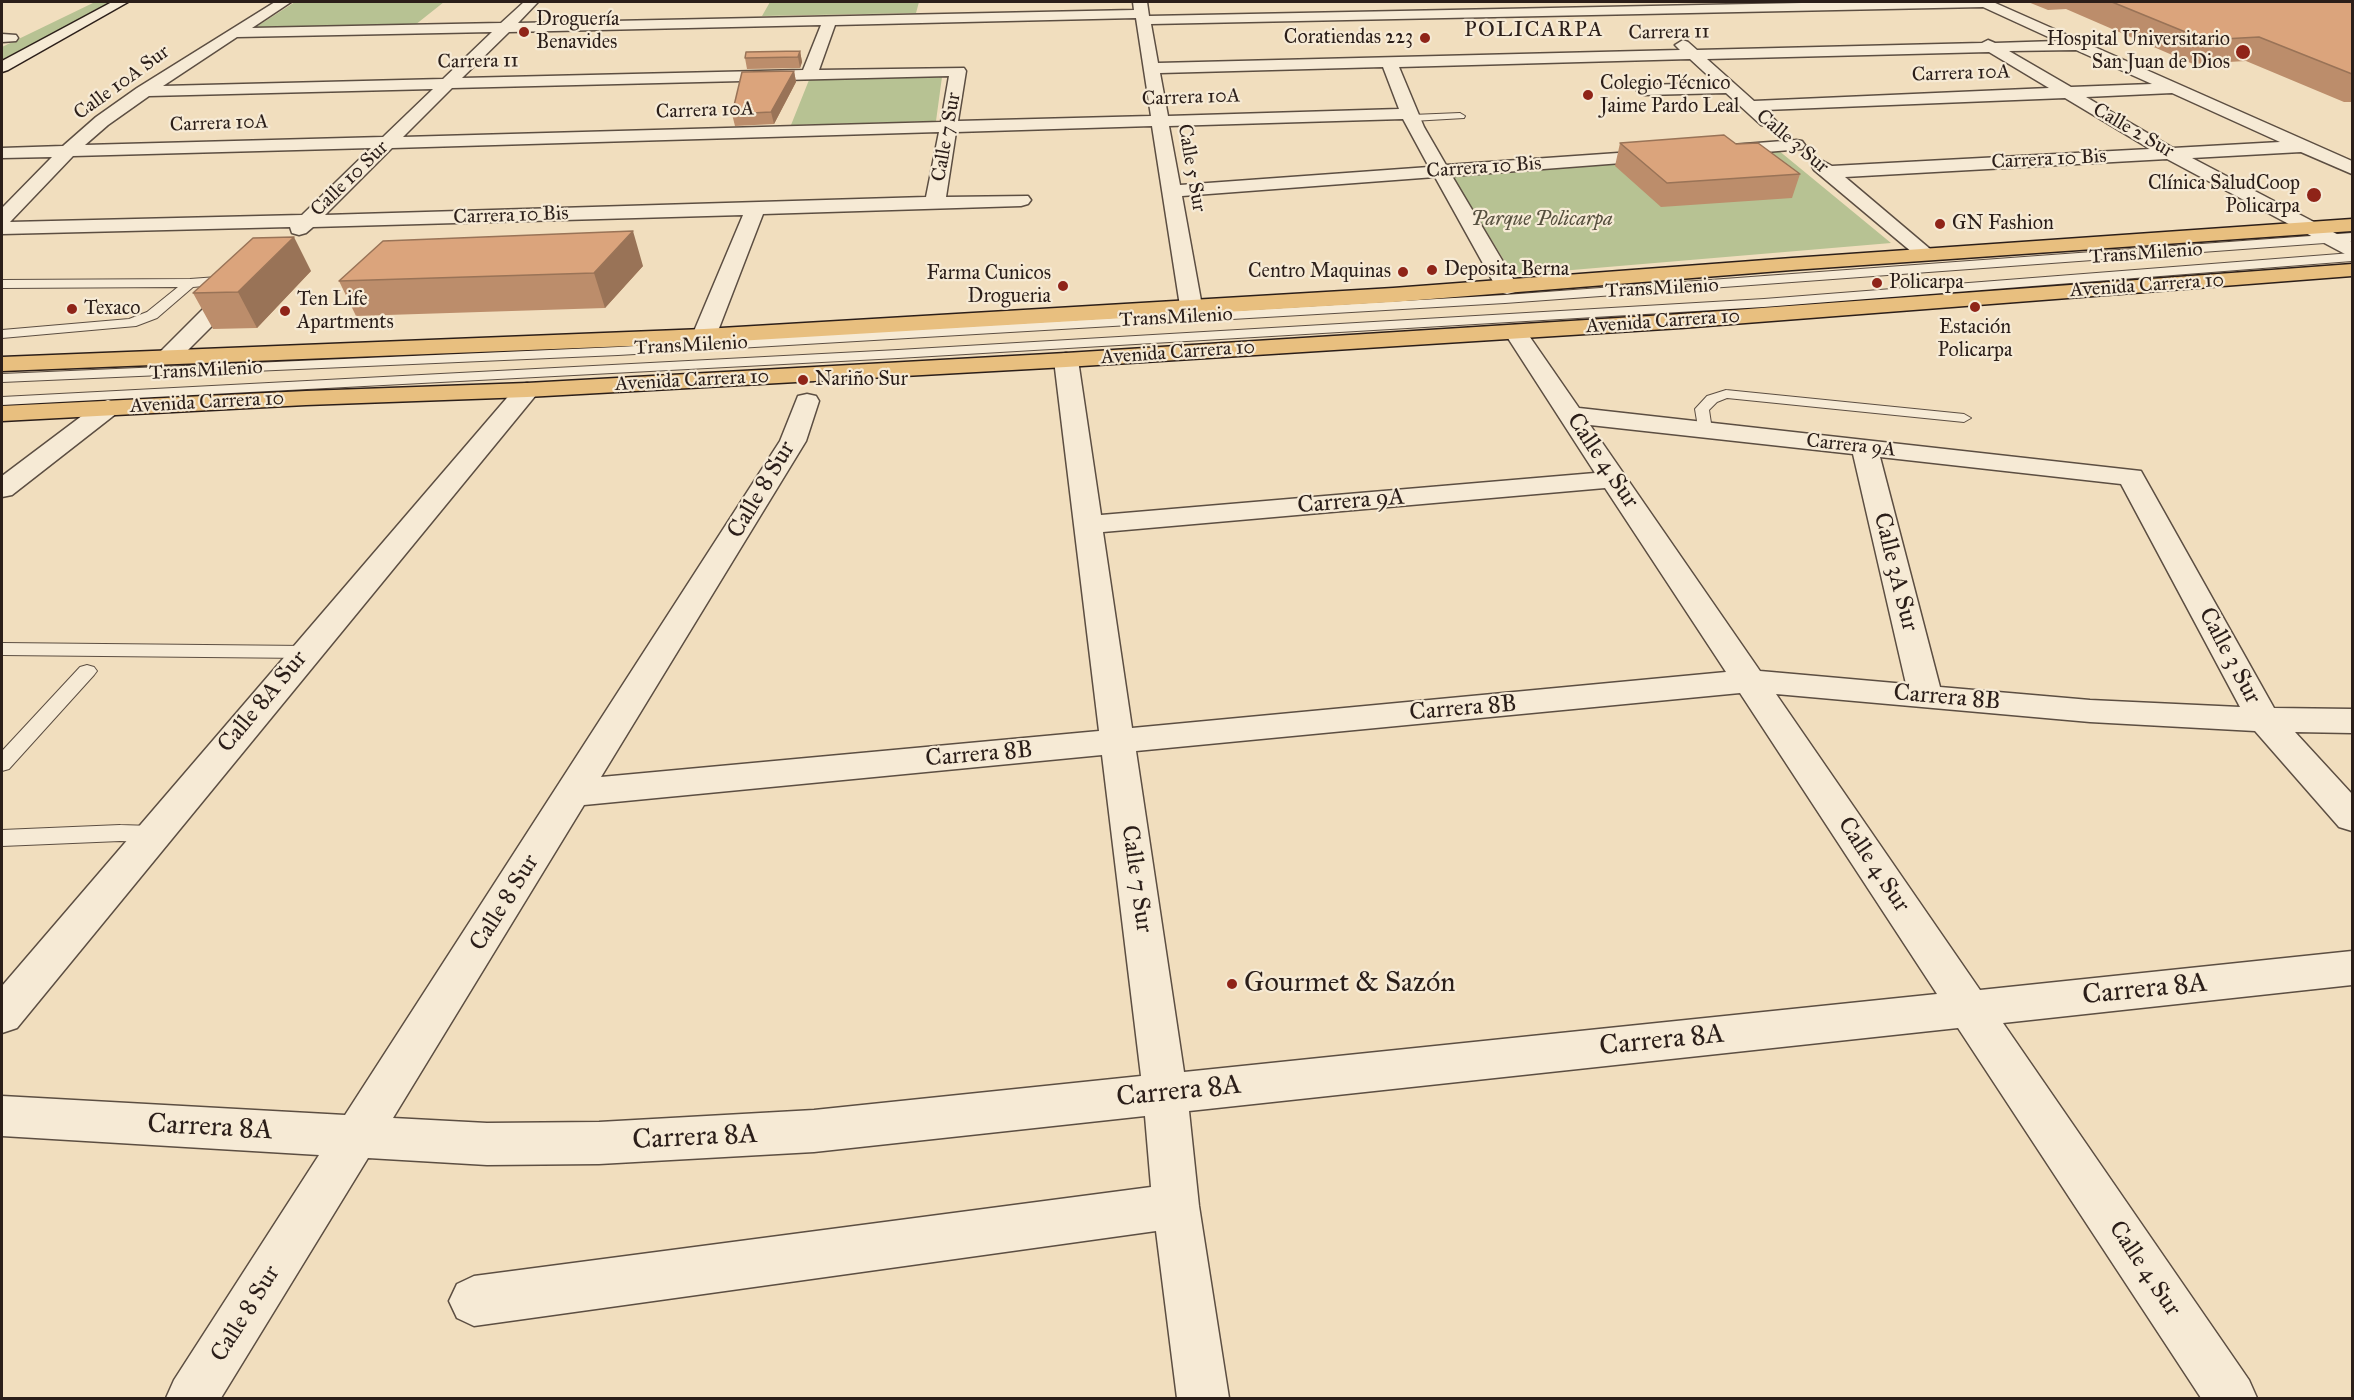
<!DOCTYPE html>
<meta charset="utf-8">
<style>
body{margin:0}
#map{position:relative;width:2354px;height:1400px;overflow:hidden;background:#f1debe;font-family:"IM FELL Great Primer",serif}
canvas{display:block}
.frame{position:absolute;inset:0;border:3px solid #2b1e19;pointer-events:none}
</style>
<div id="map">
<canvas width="2354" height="1400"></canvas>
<div class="frame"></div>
</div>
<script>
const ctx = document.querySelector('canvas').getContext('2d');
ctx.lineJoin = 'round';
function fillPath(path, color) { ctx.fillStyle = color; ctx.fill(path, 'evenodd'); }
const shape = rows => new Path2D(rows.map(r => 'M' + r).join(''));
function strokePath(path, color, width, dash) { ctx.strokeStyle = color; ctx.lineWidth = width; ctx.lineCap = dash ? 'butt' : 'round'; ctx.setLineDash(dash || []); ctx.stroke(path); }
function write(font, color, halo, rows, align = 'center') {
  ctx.font = font + ' "IM FELL Great Primer",serif'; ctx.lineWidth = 4.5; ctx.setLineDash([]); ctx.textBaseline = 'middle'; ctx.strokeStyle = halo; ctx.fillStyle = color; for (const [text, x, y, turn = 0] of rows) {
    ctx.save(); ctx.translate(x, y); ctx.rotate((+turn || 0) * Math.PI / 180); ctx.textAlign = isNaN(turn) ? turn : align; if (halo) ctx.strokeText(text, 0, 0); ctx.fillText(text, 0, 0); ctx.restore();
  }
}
const green = shape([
 [95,2,112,2,2,60,2,47],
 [295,2,444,2,415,25,256,27],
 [770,2,919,2,916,13,762,16],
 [942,77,936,121,791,125,809,80],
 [1778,150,1891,243,1513,275,1452,175]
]);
const service = shape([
 [1460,113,1465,116,1464,118,1412,121,1407,118,1412,115,1460,113],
 [2352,233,2352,241,1505,303,618,355,2,382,2,374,618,347,1505,295,2352,233],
 [2352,253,2352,261,1764,307,898,358,2,405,2,397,898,350,1764,299,2352,253],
 [231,276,235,277,237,280,235,283,193,287,157,318,136,326,2,338,2,330,129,319,147,312,178,287,2,288,2,280,190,279,231,276],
 [1726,390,1964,414,1971,418,1964,422,1727,398,1717,402,1709,410,1712,430,1709,433,1699,433,1695,409,1707,396,1726,390],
 [2,643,306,646,313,648,315,652,313,656,306,658,2,655,2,643],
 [87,665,94,667,97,671,94,675,9,769,2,771,2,751,80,667,87,665],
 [120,825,152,826,160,828,163,834,160,840,152,842,120,841,2,846,2,830,120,825]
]);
const minor = shape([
 [275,2,291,2,252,28,501,23,524,2,538,2,518,23,1134,10,1133,2,1147,2,1149,16,1852,2,1993,2,2352,161,2352,174,2301,152,2192,158,2352,242,2352,256,2345,254,2167,159,1845,177,1936,254,1933,258,1926,260,1919,258,1814,170,1812,166,1814,162,1821,160,1832,166,2150,149,2065,98,1765,110,1776,121,1773,125,1767,126,1761,125,1726,93,1644,95,1636,90,1644,85,1716,83,1690,59,1399,67,1424,127,1446,165,1661,150,1667,151,1670,155,1667,159,1661,160,1452,176,1518,287,1515,292,1507,294,1499,292,1496,287,1435,177,1182,196,1202,306,1199,311,1191,313,1183,311,1180,306,1152,126,956,132,946,197,1028,196,1031,200,1028,204,1021,206,763,214,716,336,712,341,704,343,696,341,692,336,743,215,313,227,306,233,299,235,292,233,290,227,2,234,2,208,52,157,2,158,2,148,63,146,96,117,137,88,275,2],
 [1983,7,2057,41,1995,43,1988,40,1982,43,1697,50,1688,42,1683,40,1675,45,1680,50,1158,63,1151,24,1983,7],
 [1136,18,1151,116,958,121,966,71,964,68,819,70,835,25,1136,18],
 [821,25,803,70,462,78,509,32,821,25],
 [492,32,443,79,163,86,237,37,492,32],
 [2076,50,2152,84,2071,87,2009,51,2076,50],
 [1989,52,2049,88,1754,101,1707,59,1989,52],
 [1383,67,1399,109,1168,116,1160,73,1383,67],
 [949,76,941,122,403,137,452,88,949,76],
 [433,89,383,137,85,145,108,125,149,96,433,89],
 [2172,93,2280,142,2173,148,2086,97,2172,93],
 [1403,119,1429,167,1180,185,1169,126,1403,119],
 [939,132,926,197,325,215,392,148,939,132],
 [371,148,302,215,10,222,73,156,371,148],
 [2,34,16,35,18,38,16,41,2,42,2,34],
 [1796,140,1802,141,1805,145,1802,149,1718,156,1712,155,1709,151,1712,147,1718,146,1796,140],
 [238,280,246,282,249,287,246,292,176,362,168,364,160,362,156,357,160,352,230,282,238,280],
 [1515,325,1523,327,1579,408,2141,471,2274,708,2352,709,2352,733,2295,732,2352,794,2352,831,2339,827,2255,731,2090,722,1776,694,1980,990,2352,951,2352,985,2003,1023,2249,1380,2257,1398,2201,1398,1958,1028,1189,1111,1199,1206,1229,1398,1177,1398,1156,1231,474,1326,457,1318,449,1301,457,1284,474,1276,1151,1187,1145,1116,814,1152,599,1164,487,1165,368,1158,221,1398,166,1398,174,1380,319,1155,2,1136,2,1096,345,1115,780,441,798,396,807,394,816,396,819,401,806,441,601,777,1099,731,1054,360,1058,355,1066,353,1074,355,1078,360,1101,515,1595,473,1504,332,1507,327,1515,325],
 [1590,425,1853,454,1906,684,1760,671,1590,425],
 [1880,457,2121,484,2240,707,2090,700,1940,687,1880,457],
 [1605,488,1726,672,1132,728,1103,532,1605,488],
 [1740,693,1937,994,1184,1072,1136,751,1740,693],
 [1102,755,1141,1076,814,1110,599,1122,487,1123,393,1118,584,805,1102,755],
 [527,383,536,385,539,390,536,395,17,1028,2,1033,2,986,518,385,527,383],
 [108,400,117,403,121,408,117,413,12,495,2,497,2,476,99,403,108,400]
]);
const secondary = shape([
 [112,2,128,2,8,70,2,72,2,61,112,2]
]);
const primary = shape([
 [2352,219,2352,231,1792,270,1393,302,704,343,2,371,2,357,704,329,1393,288,1792,258,2352,219],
 [2352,264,2352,276,1681,328,1066,367,527,397,306,405,2,421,2,406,306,391,527,383,1066,353,1681,314,2352,264]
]);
const wall = shape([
 [2028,2,2352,2,2352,102,2344,102,2246,61,2193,64,2066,9,2048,10],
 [800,51,802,62,800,68,747,69,745,58],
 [794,71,796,82,774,124,735,126,732,114],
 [1620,143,1736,144,1800,174,1792,198,1661,207,1615,166],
 [643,266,605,308,356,316,339,281],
 [311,271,257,328,213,329,193,293]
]);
const shadedWall = shape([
 [800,51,802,62,800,68,798,57],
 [794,71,796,82,774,124,771,112],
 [633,231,643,266,605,308,594,273],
 [294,237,311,271,257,328,238,292]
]);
const building = shape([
 [2112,2,2352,2,2352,74,2259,37,2205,40,2112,2],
 [800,51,798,57,745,58,746,52,800,51],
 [794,71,771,112,732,114,742,72,794,71],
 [1724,135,1736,144,1758,143,1800,174,1667,183,1620,143,1724,135],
 [633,231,594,273,339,281,383,241,633,231],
 [294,237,238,292,193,293,253,238,294,237]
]);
const markers = [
 [524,32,6,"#8f2418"],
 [1425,38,6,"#8f2418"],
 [2243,52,8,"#8f2418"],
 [1588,95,6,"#8f2418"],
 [2314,195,8,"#8f2418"],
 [1940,224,6,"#8f2418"],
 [1432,270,6,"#8f2418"],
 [1403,272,6,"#8f2418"],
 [1877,283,6,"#8f2418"],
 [1063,286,6,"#8f2418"],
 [1975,307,6,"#8f2418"],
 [72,309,6,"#8f2418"],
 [285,311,6,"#8f2418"],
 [803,380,6,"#8f2418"],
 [1232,984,6,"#8f2418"]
];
const farPoinames = [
 ["Droguería",536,20],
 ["Benavides",536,43],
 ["Coratiendas 223",1413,38,"right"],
 ["Hospital Universitario",2230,40,"right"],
 ["San Juan de Dios",2230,63,"right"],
 ["Colegio Técnico",1600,84],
 ["Jaime Pardo Leal",1600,107],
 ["Clínica SaludCoop",2300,184,"right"],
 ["Policarpa",2300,207,"right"],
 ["GN Fashion",1952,224],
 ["Deposita Berna",1444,270],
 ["Centro Maquinas",1391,272,"right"],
 ["Farma Cunicos",1051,274,"right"],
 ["Drogueria",1051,297,"right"],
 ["Policarpa",1889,283],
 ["Ten Life",297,300],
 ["Apartments",297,323],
 ["Texaco",84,309],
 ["Estación",1975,328,"center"],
 ["Policarpa",1975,351,"center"],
 ["Nariño Sur",815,380]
];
const farStreetnames = [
 ["Carrera 11",1669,33,-1],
 ["Carrera 11",478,62,-1],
 ["Carrera 10A",1961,74,-2],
 ["Calle 10A Sur",122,83,-36],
 ["Carrera 10A",1191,98,-2],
 ["Carrera 10A",705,111,-2],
 ["Carrera 10A",219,124,-2],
 ["Calle 2 Sur",2133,131,30],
 ["Calle 7 Sur",947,137,-80],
 ["Calle 3 Sur",1792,142,40],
 ["Carrera 10 Bis",2049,160,-3],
 ["Calle 5 Sur",1191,168,80],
 ["Carrera 10 Bis",1484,168,-4],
 ["Calle 10 Sur",350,179,-44],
 ["Carrera 10 Bis",511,216,-2],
 ["TransMilenio",2146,254,-4],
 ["Avenida Carrera 10",2147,286,-4],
 ["TransMilenio",1662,289,-3],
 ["TransMilenio",1176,318,-3],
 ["Avenida Carrera 10",1663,322,-4],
 ["TransMilenio",691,346,-3],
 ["Avenida Carrera 10",1178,353,-4],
 ["TransMilenio",206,371,-3],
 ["Avenida Carrera 10",692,381,-3],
 ["Avenida Carrera 10",207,403,-3],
 ["Carrera 9A",1851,446,6]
];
const farParknames = [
 ["Parque Policarpa",1542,220]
];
const farNeighbourhoodnames = [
 ["POLICARPA",1534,31]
];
const streetNames = [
 ["Calle 4 Sur",1602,461,56],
 ["Calle 8 Sur",762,490,-59],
 ["Carrera 9A",1351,502,-5],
 ["Calle 3A Sur",1895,572,76],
 ["Calle 3 Sur",2229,656,62],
 ["Carrera 8B",1947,698,5],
 ["Calle 8A Sur",263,702,-50],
 ["Carrera 8B",1463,709,-5],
 ["Carrera 8B",979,755,-5],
 ["Calle 4 Sur",1873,865,56],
 ["Calle 7 Sur",1136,879,82],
 ["Calle 8 Sur",505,903,-58],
 ["Calle 4 Sur",2144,1269,56],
 ["Calle 8 Sur",246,1314,-58]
];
const nearPoinames = [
 ["Gourmet & Sazón",1244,984]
];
const nearStreetnames = [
 ["Carrera 8A",2145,990,-6],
 ["Carrera 8A",1662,1041,-6],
 ["Carrera 8A",1179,1092,-6],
 ["Carrera 8A",210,1128,3],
 ["Carrera 8A",695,1138,-3]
];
fillPath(green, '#b7c293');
strokePath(service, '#5c4e42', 2);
strokePath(minor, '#5c4e42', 3);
strokePath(secondary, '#2b1e19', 3);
strokePath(primary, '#2b1e19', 3);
fillPath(service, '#f6ead5');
fillPath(minor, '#f6ead5');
fillPath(secondary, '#f6ead5');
fillPath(primary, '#e8bf7f');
fillPath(wall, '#bc8d6b');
fillPath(shadedWall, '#997357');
fillPath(building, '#dba47c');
strokePath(building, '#997357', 1.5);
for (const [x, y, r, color] of markers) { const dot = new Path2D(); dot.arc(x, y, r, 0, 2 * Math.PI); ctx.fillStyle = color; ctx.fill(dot); strokePath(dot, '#f6ead5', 2); }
write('20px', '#2b1e19', '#f6ead5', farPoinames, 'left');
write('20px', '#2b1e19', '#f6ead5', farStreetnames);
write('italic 20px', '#554f3e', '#f6ead5', farParknames);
ctx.letterSpacing = '1.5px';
write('22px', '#2b1e19', '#f6ead5', farNeighbourhoodnames);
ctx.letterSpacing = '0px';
write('24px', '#2b1e19', '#f6ead5', streetNames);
write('28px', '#2b1e19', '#f6ead5', nearPoinames, 'left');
write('28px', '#2b1e19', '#f6ead5', nearStreetnames);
</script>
